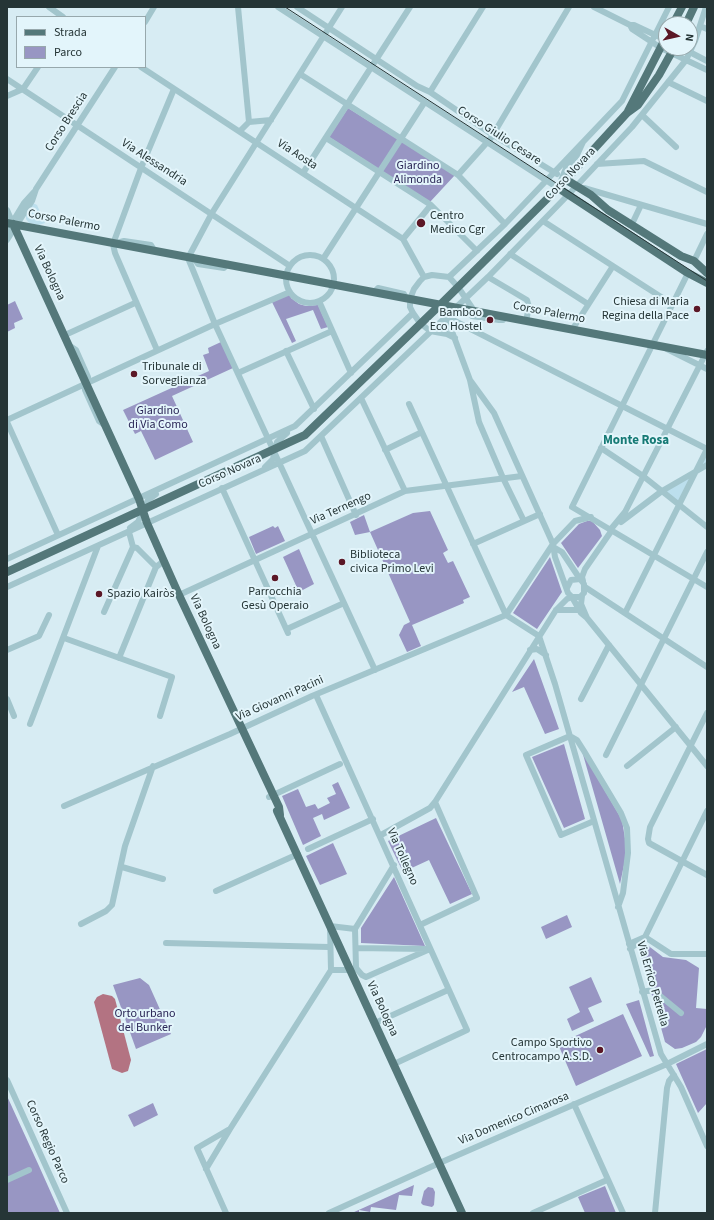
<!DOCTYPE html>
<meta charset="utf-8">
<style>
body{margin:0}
#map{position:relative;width:714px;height:1220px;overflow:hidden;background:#d7ecf3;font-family:"Source Sans 3",sans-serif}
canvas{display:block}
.frame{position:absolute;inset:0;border:8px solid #253536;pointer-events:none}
.legend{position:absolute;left:16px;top:16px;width:130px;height:52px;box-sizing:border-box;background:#e3f5fb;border:1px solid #97a8ac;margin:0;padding:5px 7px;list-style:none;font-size:12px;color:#253536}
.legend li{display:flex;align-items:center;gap:8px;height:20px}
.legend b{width:20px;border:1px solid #97a8ac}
.north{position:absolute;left:658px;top:16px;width:40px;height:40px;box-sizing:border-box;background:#e3f5fb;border:1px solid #97a8ac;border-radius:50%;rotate:98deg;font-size:11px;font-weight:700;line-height:16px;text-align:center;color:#253536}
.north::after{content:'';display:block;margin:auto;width:14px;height:18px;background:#5b1726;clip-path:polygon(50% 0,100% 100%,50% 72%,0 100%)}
</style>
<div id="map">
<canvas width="714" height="1220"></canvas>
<div class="frame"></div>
<ul class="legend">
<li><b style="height:5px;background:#54787a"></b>Strada</li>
<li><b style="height:11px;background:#9896c3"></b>Parco</li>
</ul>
<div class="north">N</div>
</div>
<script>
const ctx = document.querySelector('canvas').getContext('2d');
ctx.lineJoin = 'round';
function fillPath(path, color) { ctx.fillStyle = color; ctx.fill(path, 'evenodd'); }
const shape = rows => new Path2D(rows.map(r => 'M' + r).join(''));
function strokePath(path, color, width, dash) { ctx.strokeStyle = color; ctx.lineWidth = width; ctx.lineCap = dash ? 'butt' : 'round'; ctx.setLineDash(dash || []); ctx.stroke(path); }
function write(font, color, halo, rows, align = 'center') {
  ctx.font = font + ' "Source Sans 3",sans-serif'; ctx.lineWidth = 4; ctx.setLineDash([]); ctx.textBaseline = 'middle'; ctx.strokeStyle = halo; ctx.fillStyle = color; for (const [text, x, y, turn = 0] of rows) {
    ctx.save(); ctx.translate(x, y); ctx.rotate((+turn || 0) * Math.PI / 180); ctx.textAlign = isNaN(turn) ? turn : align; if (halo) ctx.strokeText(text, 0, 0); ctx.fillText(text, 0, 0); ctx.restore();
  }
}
const green = shape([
 [348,108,455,175,430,202,329,137],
 [290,294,291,298,299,304,306,306,318,305,328,327,321,329,313,310,286,319,296,341,292,343,272,302],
 [15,301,23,319,14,323,15,328,7,332,7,305],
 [221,342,233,368,172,396,193,442,155,460,141,431,135,434,123,410,209,371,203,355,209,353,208,348],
 [430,511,448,550,443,553,448,563,453,561,470,597,463,600,464,603,412,625,421,646,407,652,399,635,404,625,410,622,370,532,355,535,350,522,364,515,370,532,413,513],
 [587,521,592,521,600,530,602,536,578,568,561,543,579,524],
 [273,526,275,528,278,526,285,541,256,554,249,537],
 [299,549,314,584,299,592,283,557],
 [550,557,562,592,537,629,513,613],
 [534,659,559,729,545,734,524,687,512,692],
 [564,744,585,819,564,828,532,757],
 [582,751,622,820,627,851,620,884],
 [338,782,350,808,324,820,322,814,313,818,321,836,303,845,282,796,298,789,306,807,315,804,318,809,330,803,327,798,336,794,332,785],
 [436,818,472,894,450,904,429,860,403,872,388,841],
 [333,843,347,874,320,885,306,856],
 [394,877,425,946,361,943,361,928],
 [567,915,572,927,546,939,541,927],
 [646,944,663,957,686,960,699,968,696,1008,707,1009,707,1025,701,1037,696,1042,682,1048,675,1049,665,1042,639,949],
 [591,977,602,1002,588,1008,594,1021,572,1031,567,1019,580,1012,569,987],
 [140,978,149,985,171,1034,136,1049,113,985],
 [639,1000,654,1056,650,1057,626,1004],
 [623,1014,642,1056,576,1086,558,1044],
 [707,1049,707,1103,698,1113,676,1064],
 [7,1096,39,1166,60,1213,7,1213],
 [153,1103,158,1115,134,1127,128,1115],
 [414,1185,412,1196,399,1195,396,1210,371,1207,370,1212,359,1210,359,1213,352,1213],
 [605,1186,616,1213,585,1213,578,1197],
 [428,1187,433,1188,435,1192,434,1205,432,1207,423,1205,421,1203,424,1191]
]);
const plaza = shape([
 [33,203,37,205,45,223,39,225,29,223,26,219,26,214],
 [707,449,707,465,697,470,679,505,662,491,697,470]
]);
const water = shape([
 [103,994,112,996,115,999,131,1060,128,1071,122,1073,112,1069,94,1002,97,997]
]);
const minor = shape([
 [49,7,63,17],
 [238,7,249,122],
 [278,7,558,188,566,168,577,155,583,142],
 [297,7,417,86,430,92,493,135,557,174],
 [342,7,212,213,188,258,215,324,375,670],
 [594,7,630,25,634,25,666,40],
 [145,22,154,7],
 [630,25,632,29,661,48,707,70],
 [700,26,707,29],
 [682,48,707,61],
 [141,67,403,239,424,277],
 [300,74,458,175,505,224],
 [7,79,290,266],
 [668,82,707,101],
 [430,92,483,7],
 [7,96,23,89,38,67],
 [642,115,676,147],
 [240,131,249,122,271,120],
 [326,138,431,205,477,251],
 [597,164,644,161,707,192],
 [303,173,410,7],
 [458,175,491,138,569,7],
 [584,188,707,224],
 [7,210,13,224],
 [543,221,672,304],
 [632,224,641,205],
 [7,231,24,203,34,192],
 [403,239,431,205],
 [7,240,32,201,36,189,115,67],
 [117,243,124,241,151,245,154,250],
 [510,254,588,304],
 '286 279a24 24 0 1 1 48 0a24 24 0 1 1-48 0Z',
 [193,257,198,264,224,268,228,264],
 [323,259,424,103],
 [694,261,707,234],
 [688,273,572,507,707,587],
 [449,277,505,224,622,101,669,7],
 [488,277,527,300,529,307,526,321],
 [374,292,378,288,404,294,406,298],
 [319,301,351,373],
 [440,305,450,326,470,380,479,422,503,478,524,521],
 [467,310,472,316,499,320,503,320,505,317],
 [445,316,707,449],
 [572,330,613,266],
 [65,335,135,303],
 [455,338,447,334,430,331,420,323,413,313,410,307,410,299,414,289,420,281,424,277,432,275,449,277,458,287,475,312],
 [70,346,76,350,88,377,88,384],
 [667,349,707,369],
 [157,350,115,253,113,244,141,168,174,89],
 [286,351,314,409],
 [238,373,332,331],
 [470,380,494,413,553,544,555,557,568,593,572,597,581,613,587,618],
 [84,382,85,390,99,421,106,426],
 [361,398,405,491],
 [409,404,506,615],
 [7,420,215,324,290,292],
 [7,422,58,535],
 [321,436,356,515],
 [601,448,643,476,707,527],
 [385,450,422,432],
 [265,467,273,459,277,442,287,433],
 [222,488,288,633],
 [621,522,662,491,707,465],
 [130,528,138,522,148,500,156,494],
 [611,529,625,512,707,351],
 [129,532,133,547],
 [473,544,540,514],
 [133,547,137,548,156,567],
 [7,559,295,426,413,313],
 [583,581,582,577,585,569,612,530],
 [7,587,305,451,488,277,568,195,632,127,686,60,695,41,706,7],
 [585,587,707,667],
 [567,588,571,580,580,579],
 [179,595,405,491,522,476],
 [582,596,581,604,587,618,707,766],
 [556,610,579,610],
 [104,612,133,547],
 [625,613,707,449],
 [506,615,553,544,575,521,591,517],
 [506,615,539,636],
 [287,629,344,603],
 [539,636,555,684,661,1054,681,1087,707,1146],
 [64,638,172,677,160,716],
 [7,650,39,636,49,615],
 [530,650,537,649,546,655],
 [119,658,156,567,164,561],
 [316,695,467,1030,394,1064],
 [7,699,14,716],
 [581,699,609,645],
 [707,713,650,827,648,839,649,843,707,875],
 [30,724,98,546],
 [606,755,707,552],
 [627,766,676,727],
 [269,797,340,764],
 [64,806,230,734,312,696,506,615],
 [594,821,561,835,526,755,570,736,577,740,584,751,621,813,627,828,628,853,623,893,618,907],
 [381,835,430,808,435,802,556,610,567,599,572,597,580,597,584,593,584,584,580,579,562,552,555,548],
 [308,849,373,819],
 [122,867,163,879],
 [216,891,298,854],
 [81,924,106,911,112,905,125,846,153,766],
 [420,925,477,898,435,802],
 [330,926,355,929,356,968,351,970,331,970,330,926],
 [355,929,394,865],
 [166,943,329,947],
 [629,944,645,937,671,954,707,954],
 [356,948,426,949],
 [630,949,645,937,707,811],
 [356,968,362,975,366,977,430,949],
 [642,992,653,990,681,1013],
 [375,1023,448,990],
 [7,1080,67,1213],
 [574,1104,623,1213],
 [206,1169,230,1129,331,970],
 [7,1180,29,1170],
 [226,1213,197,1148,228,1130],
 [329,1213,435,1165,667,1064,707,1044],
 [533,1213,607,1180],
 [655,1213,667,1088,669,1081,674,1075]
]);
const major = shape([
 [673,24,682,7],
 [686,24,694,7],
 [628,111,666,37],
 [565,179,591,195,608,210,681,256,694,261,707,273],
 [558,188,686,272,707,283],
 [7,223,707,355],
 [13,224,139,499,147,523,179,595,279,807,280,815],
 [7,572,305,435,440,305,561,185,627,113,638,105,659,75,674,48],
 [277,811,462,1213]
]);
const tram = shape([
 [285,7,707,281]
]);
const markers = [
 [421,223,5,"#5b1726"],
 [697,309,4,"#5b1726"],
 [490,320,4,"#5b1726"],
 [134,374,4,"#5b1726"],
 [342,562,4,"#5b1726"],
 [275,578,4,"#5b1726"],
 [99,594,4,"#5b1726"],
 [600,1050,4,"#5b1726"]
];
const streetNames = [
 ["Corso Brescia",67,122,-57],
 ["Corso Giulio Cesare",499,136,33],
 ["Via Aosta",297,155,33],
 ["Via Alessandria",154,163,33],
 ["Corso Novara",571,174,-47],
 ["Corso Palermo",64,221,11],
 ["Via Bologna",49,273,65],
 ["Corso Palermo",549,313,11],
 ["Corso Novara",230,472,-24],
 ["Via Ternengo",341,509,-24],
 ["Via Bologna",205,622,65],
 ["Via Giovanni Pacini",280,699,-24],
 ["Via Tollegno",402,857,66],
 ["Via Errico Petrella",652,984,74],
 ["Via Bologna",382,1009,65],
 ["Via Domenico Cimarosa",514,1119,-23],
 ["Corso Regio Parco",47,1142,66]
];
const parkNames = [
 ["Giardino",418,166],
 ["Alimonda",418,180],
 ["Giardino",158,411],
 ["di Via Como",158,425],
 ["Orto urbano",145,1014],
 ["del Bunker",145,1028]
];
const poiNames = [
 ["Centro",430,216],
 ["Medico Cgr",430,230],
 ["Chiesa di Maria",689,302,"right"],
 ["Regina della Pace",689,316,"right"],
 ["Bamboo",482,313,"right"],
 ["Eco Hostel",482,327,"right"],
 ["Tribunale di",142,367],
 ["Sorveglianza",142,381],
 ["Biblioteca",350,555],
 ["civica Primo Levi",350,569],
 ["Parrocchia",275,592,"center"],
 ["Gesù Operaio",275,606,"center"],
 ["Spazio Kairòs",107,594],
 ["Campo Sportivo",592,1043,"right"],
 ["Centrocampo A.S.D.",592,1057,"right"]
];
const neighbourhoodNames = [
 ["Monte Rosa",636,441]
];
fillPath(green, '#9896c3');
fillPath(plaza, '#bcdfed');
fillPath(water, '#b37382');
strokePath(minor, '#a2c5cc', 6);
strokePath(major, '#54787a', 8);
strokePath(tram, '#253536', 1);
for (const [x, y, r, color] of markers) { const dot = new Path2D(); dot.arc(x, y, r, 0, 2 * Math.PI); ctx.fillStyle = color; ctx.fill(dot); strokePath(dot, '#e3f5fb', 1.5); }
write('12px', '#253536', '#e3f5fb', streetNames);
write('12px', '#2a2656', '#e3f5fb', parkNames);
write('12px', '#253536', '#e3f5fb', poiNames, 'left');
write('bold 13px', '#167a75', '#e3f5fb', neighbourhoodNames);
</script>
